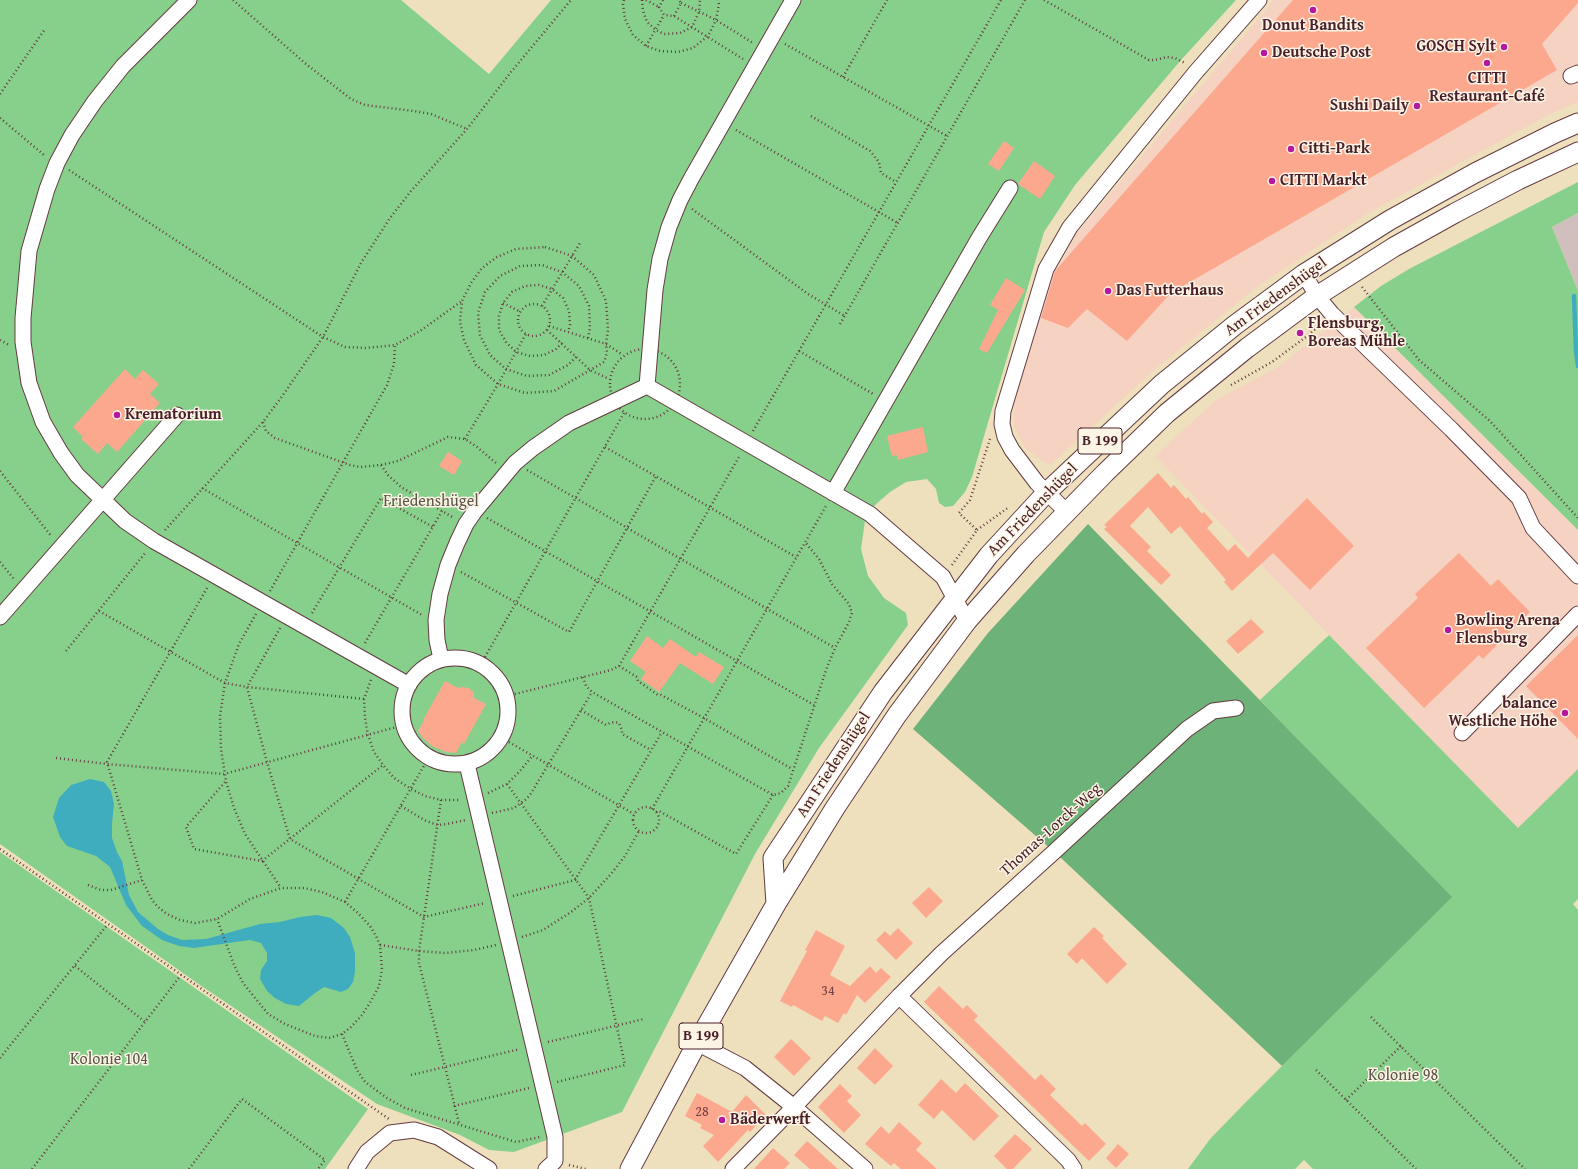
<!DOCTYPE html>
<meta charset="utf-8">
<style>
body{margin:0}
canvas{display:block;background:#eedfbd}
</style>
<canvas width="1578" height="1169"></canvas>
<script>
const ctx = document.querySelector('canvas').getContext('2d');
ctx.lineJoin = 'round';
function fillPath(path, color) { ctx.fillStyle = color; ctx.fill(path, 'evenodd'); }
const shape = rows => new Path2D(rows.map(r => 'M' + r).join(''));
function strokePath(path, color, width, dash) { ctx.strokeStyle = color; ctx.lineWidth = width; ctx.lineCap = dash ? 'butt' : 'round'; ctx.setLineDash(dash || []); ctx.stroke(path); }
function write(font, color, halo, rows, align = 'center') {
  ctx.font = font + ' "Gentium Book Plus",serif'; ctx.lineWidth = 3; ctx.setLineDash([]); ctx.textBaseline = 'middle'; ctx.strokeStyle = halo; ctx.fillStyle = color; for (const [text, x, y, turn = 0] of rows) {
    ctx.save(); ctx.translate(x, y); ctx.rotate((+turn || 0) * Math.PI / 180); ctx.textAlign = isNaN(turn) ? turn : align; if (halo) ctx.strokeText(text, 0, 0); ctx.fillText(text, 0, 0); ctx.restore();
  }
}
const built = shape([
 [1274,0,1578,0,1578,102,1550,114,1370,212,1258,286,1154,370,1050,465,1041,460,1025,448,1015,428,1012,404,1049,284,1078,232],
 [1354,307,1578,530,1578,769,1518,829,1155,456,1217,399,1277,368]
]);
const industrial = shape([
 [1578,213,1578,291,1552,227]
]);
const green = shape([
 [0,0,401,0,489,74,551,0,1236,0,1181,60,1075,185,1044,232,972,477,965,492,953,506,945,507,939,503,936,489,927,479,906,482,890,492,875,505,865,521,861,549,868,576,884,598,906,613,908,625,819,748,755,854,622,1112,514,1152,489,1150,460,1135,377,1104,200,985,0,844],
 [1578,182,1578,213,1552,227,1578,291,1578,530,1354,307,1381,286,1409,269],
 [1329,635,1518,828,1578,769,1578,899,1573,904,1578,910,1578,1169,1313,1169,1304,1160,1295,1169,1188,1169,1210,1139,1246,1102,1451,897,1260,700],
 [0,852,368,1109,325,1169,0,1169]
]);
const forest = shape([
 [1088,524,1452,897,1282,1066,1060,857,913,729,988,633]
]);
const water = shape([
 [90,779,104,782,111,791,114,804,112,824,112,838,117,852,122,861,129,895,138,912,158,929,168,935,182,940,206,939,260,924,280,922,300,917,317,915,331,918,344,928,350,937,355,953,355,972,353,982,348,989,341,992,324,987,315,993,299,1006,286,1004,275,998,267,991,260,979,261,970,267,961,267,953,261,943,250,940,194,948,179,946,162,940,142,926,126,905,110,867,96,856,67,846,60,837,53,817,59,798,71,785]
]);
const stream = shape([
 [1574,296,1576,351,1578,366]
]);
const building = shape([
 [1293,0,1578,0,1578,3,1542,44,1557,70,1171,293,1127,341,1087,309,1068,328,1041,318,1055,271],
 [1004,141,1014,148,999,171,988,164],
 [1034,161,1055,176,1040,199,1018,184],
 [1006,278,1025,290,987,353,979,349,998,310,990,305],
 [125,369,135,379,143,370,159,384,150,394,160,403,117,452,107,443,98,454,81,439,83,437,73,427],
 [923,427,928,452,898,460,897,455,892,456,887,436],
 [448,452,462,461,454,475,439,466],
 [1158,473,1171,488,1174,485,1186,499,1188,497,1202,514,1204,512,1213,522,1207,528,1228,551,1235,544,1248,558,1307,498,1354,546,1310,590,1273,553,1232,591,1224,582,1226,580,1180,526,1171,534,1148,507,1130,526,1151,547,1147,551,1171,575,1161,585,1104,529,1107,527,1104,525],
 [1459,553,1491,586,1498,579,1530,612,1483,659,1479,655,1424,708,1366,648,1418,598,1415,594],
 [1251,619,1264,632,1238,654,1226,641],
 [1578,635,1578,739,1526,686],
 [647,636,663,648,670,639,696,657,699,652,724,667,713,684,680,663,659,692,641,679,646,672,630,661],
 [445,681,458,688,461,687,469,688,474,693,474,698,486,704,464,744,462,742,456,753,446,752,432,746,423,738,418,731,424,721,423,720],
 [929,887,943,901,926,918,912,903],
 [1094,927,1104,936,1102,938,1127,964,1107,984,1082,958,1077,964,1067,954],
 [898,928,913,943,896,960,876,940,885,931,890,936],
 [816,930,845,946,830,975,850,986,870,966,876,973,881,968,891,977,865,1003,857,995,846,1015,844,1013,838,1023,825,1016,822,1021,793,1005,792,1007,780,1001,807,951,805,950],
 [939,986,963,1009,967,1005,978,1016,974,1020,1035,1080,1041,1074,1056,1089,1050,1095,1082,1126,1085,1123,1106,1144,1089,1161,924,1002],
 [791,1039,811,1058,794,1076,774,1057],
 [875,1048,893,1066,875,1085,857,1068],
 [941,1079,956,1093,965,1083,999,1116,974,1141,942,1110,934,1119,918,1105],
 [840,1084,852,1096,847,1101,861,1115,844,1133,818,1107],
 [697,1093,732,1112,746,1095,766,1115,750,1132,748,1130,718,1162,703,1146,714,1135,700,1128,702,1125,685,1116],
 [899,1122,922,1143,916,1150,937,1169,901,1169,894,1163,891,1166,865,1144,881,1126,889,1134],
 [1015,1134,1032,1149,1013,1169,1007,1169,994,1156],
 [807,1141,815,1148,838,1169,810,1169,794,1155],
 [1118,1144,1129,1154,1116,1168,1106,1158],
 [773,1148,790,1163,784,1169,754,1169]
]);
const path = shape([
 [233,0,306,64,351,99,365,105,414,111,431,114,467,129],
 [624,0,623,4,625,19,633,35,646,46,660,51,678,52,693,48,708,36,716,20,719,4,718,0],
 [642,0,643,11,647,22,656,30,664,34,680,33,692,27,699,12,700,0],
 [646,0,659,7],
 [663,0,659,7,664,15,674,16,743,59],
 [1044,0,1149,60,1155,60,1167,57,1175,58,1185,63],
 [681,3,716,20,753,43],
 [674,16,681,3,679,0],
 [785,44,947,136],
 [646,46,664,15],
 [843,77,887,0],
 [0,94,45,29],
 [811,116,870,151,879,162,881,173,896,182],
 [0,118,44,155],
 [736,130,898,223],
 [69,170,323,337,345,347,366,348,395,345,420,331,462,301],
 [692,209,808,294,845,316],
 [545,247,572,256,594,275,606,301,608,330,606,344,607,353,604,362,554,391,525,393,498,384,476,365,464,340,460,322,462,301,471,283,482,268,497,257,516,249,545,247],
 [1362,287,1419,360,1490,421,1578,518],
 [503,303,521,312],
 '518 320a16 16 0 1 1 32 0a16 16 0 1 1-32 0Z',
 [542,306,580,243],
 [840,324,1025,0],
 [549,326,606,344,623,355],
 [547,330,590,370,609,379],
 [0,340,9,345],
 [562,343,556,349,544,355,530,356,516,352,506,342,499,330,499,316,503,303,512,292,525,286,539,285,552,289,563,298,569,311,570,325,568,332],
 '610 384a35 35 0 1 1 70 0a35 35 0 1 1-70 0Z',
 [799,351,873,394],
 [576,357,568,365,549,375,527,376,506,369,490,355,480,335,478,313,485,292,500,276,520,266,542,265,562,272,579,286,589,306,590,328,588,338],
 [1231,385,1272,362,1306,337,1321,324],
 [263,422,266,431,275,438,350,465,360,467,381,465,398,461,448,437,465,439,477,447,496,463],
 [753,431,1001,0],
 [465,439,498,384,526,334],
 [605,447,796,557],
 [381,465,388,475,401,487,454,518],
 [527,470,835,648],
 [0,471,52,537],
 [202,488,422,615],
 [487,518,814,705],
 [165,530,263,422,283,395,323,337,361,263,390,218,411,191,467,129,511,72,571,0],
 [977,530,1009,507],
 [0,562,14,579],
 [952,565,977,530,959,513,970,500,990,439],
 [461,572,569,632,656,476],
 [207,588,107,762,142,880,152,900,158,907,167,914,180,920,195,923,217,919,250,899,281,888,304,888,322,892,345,902,358,913,370,926,376,936,380,945,382,969,379,986,371,1001,362,1015,351,1027,342,1034,329,1038,315,1036,285,1024,268,1014,243,983,234,965,217,919],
 [270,591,387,385,394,364,395,345],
 [99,611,225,683,247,687,364,699],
 [312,613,381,498,433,527],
 [256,614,239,644,225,683,220,716,221,749,226,781,234,808,245,834,281,888],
 [280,628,247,687,267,762,290,839,424,917,485,903],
 [365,643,442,511],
 [66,651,146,552],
 [481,664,624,413],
 [619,666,637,677,638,681,658,695,661,695,704,718,792,769],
 [583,677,586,686,592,692,773,795,781,793,788,786,826,670,835,648,849,622,852,613,849,604,832,584,819,559,805,542],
 [371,680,364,699,365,718,368,735,374,752,383,765,394,778,411,789,425,796,441,800,460,800],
 [507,696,611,670,619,666,740,455],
 [581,710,606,725,610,723,615,722,619,723,622,730,622,734,651,750],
 [502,738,634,814],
 [56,758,107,764,224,774,404,725],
 [225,782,186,827,194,849,262,861,383,765],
 [507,784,589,898,625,1065,557,1082],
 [488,793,507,784,520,771,533,755],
 [441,800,419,951,419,963,459,1123],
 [401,806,426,821,438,825,447,824,466,820],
 '633 820a13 13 0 1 1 26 0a13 13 0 1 1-26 0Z',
 [652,809,826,506],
 [656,812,659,811,736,854,773,795],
 [492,813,514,808,525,800,530,795,592,692],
 [0,849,389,1119],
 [88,885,101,890,111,890,142,880],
 [513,896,575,880,662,732],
 [345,902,429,757],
 [522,937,543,930,571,912,589,898,611,874,625,856,639,831],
 [380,945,419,951,445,953,474,950,496,945],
 [75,966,145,1022],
 [1371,1017,1525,1169],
 [342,1034,357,1070,365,1082,387,1098,405,1108,516,1142,540,1137],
 [548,1042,644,1019],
 [0,1058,108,924],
 [1316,1070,1416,1169],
 [411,1075,520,1049],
 [1346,1100,1401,1046],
 [454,1106,529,1088],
 [569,1165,586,1169],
 [32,1169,181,975],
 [189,1169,242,1099,325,1160,318,1169]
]);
const minor = shape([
 [189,0,123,66,95,101,72,135,57,163,47,189,29,251,23,318,23,342,29,383,43,422,61,453,77,475,125,521,154,541,409,685],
 [793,0,691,179,680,200,669,227,660,259,655,290,647,386,870,514,943,577,967,621],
 [1571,76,1578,73],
 [1304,274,1317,296,1332,314,1451,429,1519,498,1533,528,1578,576],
 [833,493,979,238,1010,188],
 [1067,512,1037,483,1012,450,1005,437,1002,424,1003,411,1046,269,1070,227,1195,73,1259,0],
 [0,617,177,415],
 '402 711a53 53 0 1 1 106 0a53 53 0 1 1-106 0Z',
 [441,659,437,640,436,620,440,594,448,565,457,543,466,524,475,511,515,463,533,448,569,423,647,386],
 [1462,733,1578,614],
 [467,764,555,1137,555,1161,546,1169],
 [899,996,1068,1160,1074,1169],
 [697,1043,745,1068,794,1107,865,1169],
 [356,1169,367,1152,390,1133,414,1130,438,1137,489,1169],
 [733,1169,794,1107,899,996,942,953,1054,852,1187,729,1213,711,1236,708]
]);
const major = shape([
 [776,904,773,858,883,692,989,555,1047,492,1162,384,1235,325,1304,274,1390,220,1475,173,1555,133,1578,123],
 [630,1169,697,1043,776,904,835,808,897,715,967,621,1026,554,1105,473,1167,413,1247,348,1317,296,1394,247,1455,213,1518,180,1578,152]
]);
const markers = [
 [1313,10,4,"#b5179e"],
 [1504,47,4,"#b5179e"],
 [1264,53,4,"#b5179e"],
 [1487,63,4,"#b5179e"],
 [1417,106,4,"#b5179e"],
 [1291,149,4,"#b5179e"],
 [1272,181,4,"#b5179e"],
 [1108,291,4,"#b5179e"],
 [1300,333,4,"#b5179e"],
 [117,415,4,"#b5179e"],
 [1448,630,4,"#b5179e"],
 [1565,713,4,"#b5179e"],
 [722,1120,4,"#b5179e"]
];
const numberNames = [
 ["34",828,991],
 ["28",702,1112]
];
const shields = [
 [1100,441,44],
 [701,1036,44]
];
const shieldNames = [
 ["B 199",1100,441],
 ["B 199",701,1036]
];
const poiNames = [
 ["Donut Bandits",1313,26,"center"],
 ["GOSCH Sylt",1496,47,"right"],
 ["Deutsche Post",1272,53],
 ["CITTI",1487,79,"center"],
 ["Restaurant-Café",1487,97,"center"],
 ["Sushi Daily",1409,106,"right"],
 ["Citti-Park",1299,149],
 ["CITTI Markt",1280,181],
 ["Das Futterhaus",1116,291],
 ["Flensburg,",1308,324],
 ["Boreas Mühle",1308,342],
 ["Krematorium",125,415],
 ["Bowling Arena",1456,621],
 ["Flensburg",1456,639],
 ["balance",1557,704,"right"],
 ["Westliche Höhe",1557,722,"right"],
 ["Bäderwerft",730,1120]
];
const streetNames = [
 ["Am Friedenshügel",1276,297,-36],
 ["Am Friedenshügel",1033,510,-46],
 ["Am Friedenshügel",834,765,-57],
 ["Thomas-Lorck-Weg",1051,830,-42]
];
const parkNames = [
 ["Friedenshügel",431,502],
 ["Kolonie 104",109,1060],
 ["Kolonie 98",1403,1076]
];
fillPath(built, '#f6d2c3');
fillPath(industrial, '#d1bfbd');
fillPath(green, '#87d08c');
fillPath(forest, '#6db278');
fillPath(water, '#40adbe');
strokePath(stream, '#40adbe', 4.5);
fillPath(building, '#fca88e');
strokePath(minor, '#633c41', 17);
strokePath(major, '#633c41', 21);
strokePath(path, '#633c41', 2.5, [1, 3]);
strokePath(minor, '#fff', 15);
strokePath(major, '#fff', 19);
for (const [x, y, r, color] of markers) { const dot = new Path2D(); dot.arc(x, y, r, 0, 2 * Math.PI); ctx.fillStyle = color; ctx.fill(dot); strokePath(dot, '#fcf5e5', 1.5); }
write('14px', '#764144', null, numberNames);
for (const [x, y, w] of shields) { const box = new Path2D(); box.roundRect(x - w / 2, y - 13, w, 26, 3); ctx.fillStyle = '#fcf5e5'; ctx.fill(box); strokePath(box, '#4a1f2b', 1); }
write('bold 15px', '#4a1f2b', null, shieldNames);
write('bold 16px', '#4a1f2b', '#fcf5e5', poiNames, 'left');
write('16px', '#4a1f2b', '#fcf5e5', streetNames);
write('16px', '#5c5448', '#fcf5e5', parkNames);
</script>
